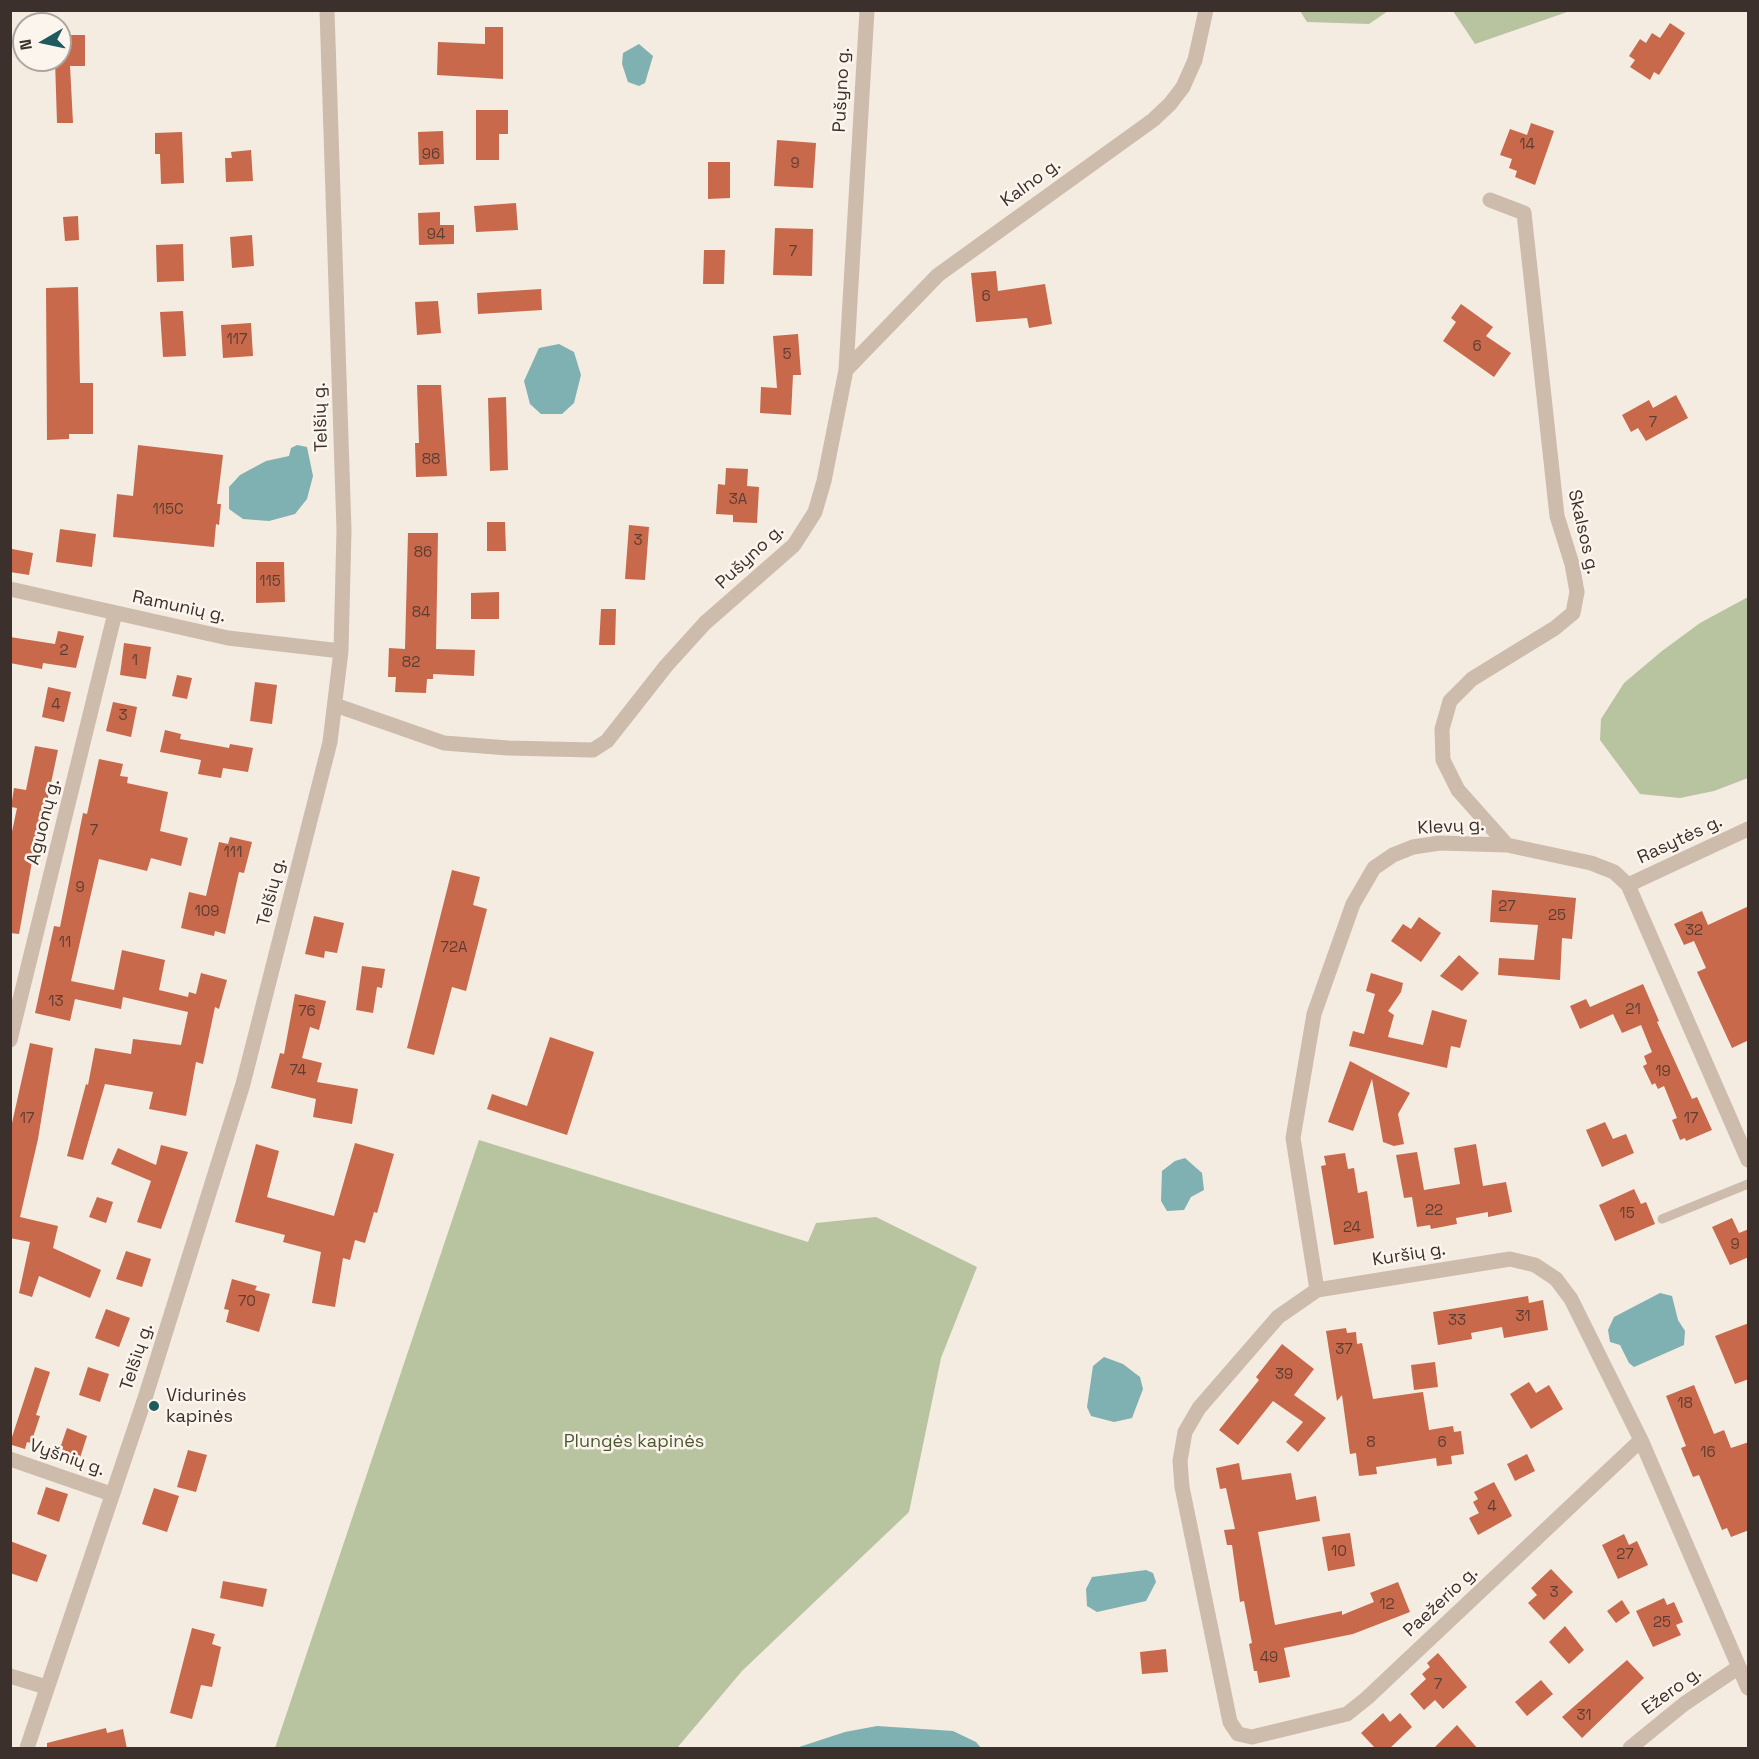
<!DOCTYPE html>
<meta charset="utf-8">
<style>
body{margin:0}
#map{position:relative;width:1759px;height:1759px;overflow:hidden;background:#f4ebe1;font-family:"Space Grotesk",sans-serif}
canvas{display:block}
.frame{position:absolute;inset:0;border:12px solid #3b302b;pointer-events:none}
.north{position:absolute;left:12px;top:12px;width:60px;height:60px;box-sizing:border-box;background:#fbf5ee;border:2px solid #aea6a0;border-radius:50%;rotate:261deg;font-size:16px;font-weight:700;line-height:24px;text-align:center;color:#3b302b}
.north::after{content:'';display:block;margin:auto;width:21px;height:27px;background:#1f5a5e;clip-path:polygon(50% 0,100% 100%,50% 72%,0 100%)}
</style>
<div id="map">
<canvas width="1759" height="1759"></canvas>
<div class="frame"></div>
<div class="north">N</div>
</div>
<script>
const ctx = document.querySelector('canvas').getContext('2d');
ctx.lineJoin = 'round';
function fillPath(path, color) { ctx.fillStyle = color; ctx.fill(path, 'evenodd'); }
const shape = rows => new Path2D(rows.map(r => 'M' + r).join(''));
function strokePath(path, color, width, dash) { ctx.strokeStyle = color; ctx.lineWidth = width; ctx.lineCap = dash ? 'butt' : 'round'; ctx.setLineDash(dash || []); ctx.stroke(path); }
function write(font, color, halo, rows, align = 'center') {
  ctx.font = font + ' "Space Grotesk",sans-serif'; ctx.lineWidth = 5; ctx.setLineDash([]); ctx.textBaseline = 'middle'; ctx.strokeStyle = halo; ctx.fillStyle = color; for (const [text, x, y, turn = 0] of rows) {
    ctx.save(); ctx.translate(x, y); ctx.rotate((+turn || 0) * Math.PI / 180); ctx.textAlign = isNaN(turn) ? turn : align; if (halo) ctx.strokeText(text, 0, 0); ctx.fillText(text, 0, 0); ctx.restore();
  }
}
const green = shape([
 [1300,11,1388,11,1369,24,1307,22],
 [1453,11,1570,11,1475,44],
 [1748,597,1748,778,1714,791,1680,798,1640,794,1600,740,1601,719,1624,683,1662,651,1700,623],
 [479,1140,808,1242,816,1223,876,1217,977,1267,941,1358,909,1512,742,1671,677,1748,275,1748]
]);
const water = shape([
 [639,44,653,56,645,83,639,86,628,82,622,64,623,53],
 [559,344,574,352,581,375,574,403,562,414,541,414,530,404,524,381,539,348],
 [297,445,307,447,313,476,307,499,295,514,269,521,243,519,229,509,229,487,240,475,266,461,289,456,291,448],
 [1185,1158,1202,1173,1204,1190,1191,1197,1184,1210,1167,1211,1161,1201,1162,1171,1175,1161],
 [1660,1293,1672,1296,1678,1320,1685,1331,1684,1345,1634,1367,1629,1363,1620,1345,1610,1342,1608,1330,1614,1317],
 [1104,1357,1123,1364,1140,1377,1143,1389,1132,1418,1114,1422,1091,1416,1087,1407,1093,1366],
 [1146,1570,1153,1573,1156,1582,1146,1601,1097,1612,1087,1606,1086,1589,1092,1577],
 [877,1726,953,1731,976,1742,981,1748,796,1748,845,1732]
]);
const building = shape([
 [1670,23,1685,33,1659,75,1654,72,1650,80,1630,67,1635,60,1629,56,1640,39,1646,43,1652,33,1660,38],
 [485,27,503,27,503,79,437,75,438,42,485,44],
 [60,35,85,35,85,66,70,66,73,123,57,123,55,60,60,60],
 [476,110,508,110,508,134,499,134,499,160,476,160],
 [1531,123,1554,131,1535,185,1515,177,1517,171,1509,168,1512,159,1500,155,1510,129,1527,135],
 [443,131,444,164,419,165,418,132],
 [182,132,184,183,161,184,160,154,155,154,155,133],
 [777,140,816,143,813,188,774,186],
 [251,150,253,181,226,182,225,158,232,158,231,152],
 [708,162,730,162,730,198,708,199],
 [516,203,518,230,476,232,474,206],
 [440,212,440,225,454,225,454,244,419,245,418,213],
 [78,216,79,240,65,241,63,217],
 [775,228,813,229,812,276,773,275],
 [252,235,254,266,232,268,230,237],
 [183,244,184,281,157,282,156,245],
 [704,250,725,250,724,284,703,284],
 [996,271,998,291,1045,284,1052,324,1029,328,1027,318,976,322,971,273],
 [78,287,80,383,93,383,93,434,69,434,69,439,47,440,46,288],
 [541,289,542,310,478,314,477,293],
 [438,301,441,333,417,335,415,302],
 [1461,304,1493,327,1486,336,1511,353,1494,377,1443,341,1456,322,1451,318],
 [183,311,186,356,163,357,160,312],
 [251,323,253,356,223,358,221,325],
 [798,334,801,375,793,375,791,415,760,413,761,387,777,388,773,336],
 [417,385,441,385,447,476,416,477,415,443,419,443],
 [1676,395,1688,418,1646,441,1638,428,1631,432,1622,415,1649,400,1653,408],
 [506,397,508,470,490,471,488,398],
 [138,445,223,455,217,504,221,504,219,525,216,524,214,547,113,537,117,494,133,496],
 [726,468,748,469,747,486,759,487,757,523,733,522,733,515,716,514,718,484,725,485],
 [487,522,505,522,506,551,487,551],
 [629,525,649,527,645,580,625,579],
 [60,529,96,534,92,567,56,562],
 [408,533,438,533,436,649,475,650,474,676,433,674,433,679,427,679,426,693,395,692,396,677,388,677,389,648,405,649],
 [12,549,33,553,29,575,10,572],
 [256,562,284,562,285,602,256,603],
 [499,592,499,619,471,619,471,593],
 [601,609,616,609,615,645,599,645],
 [58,631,84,636,76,668,43,663,42,669,10,663,10,637,55,644],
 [124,643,151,647,146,679,120,675],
 [177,675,192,678,187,699,172,696],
 [255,682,277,685,272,724,250,721],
 [48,687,71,692,64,722,42,717],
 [113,702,137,707,131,737,106,731],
 [165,730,181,734,180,739,229,748,230,744,253,748,248,772,223,768,221,778,198,774,201,760,160,752],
 [35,746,58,750,40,835,37,834,19,934,10,933,10,841,17,808,11,807,14,788,26,790],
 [99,759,123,764,120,776,128,777,127,783,168,792,160,831,188,838,181,866,151,858,147,871,99,859,71,981,114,990,122,950,165,960,159,990,188,997,189,992,196,994,201,973,227,980,219,1009,215,1007,203,1064,196,1062,186,1116,149,1109,153,1092,105,1084,83,1160,67,1156,86,1084,88,1085,95,1048,131,1054,133,1039,181,1045,188,1012,123,997,121,1009,75,999,70,1021,35,1013,54,926,60,927,83,813,87,814],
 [230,837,252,842,244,873,239,872,225,934,215,931,214,936,181,928,189,892,206,896,219,842,228,844],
 [452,870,480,877,473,905,487,909,466,991,452,987,434,1055,407,1048],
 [1492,890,1576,898,1572,939,1562,938,1560,980,1498,975,1499,958,1534,960,1538,925,1490,922],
 [1749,906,1749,1040,1732,1048,1697,972,1706,968,1694,941,1684,945,1674,924,1702,911,1708,925],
 [314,916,344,923,337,953,325,951,324,958,305,954],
 [1419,917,1441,933,1421,962,1391,941,1403,924,1411,929],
 [1459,955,1479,973,1462,991,1440,976],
 [362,966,385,969,382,988,377,987,373,1013,356,1010],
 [1371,973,1403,983,1401,992,1388,1011,1394,1015,1388,1037,1423,1045,1432,1010,1467,1020,1460,1048,1451,1046,1447,1068,1349,1046,1353,1031,1364,1034,1375,994,1366,991],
 [1643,984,1659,1021,1657,1022,1692,1099,1697,1097,1712,1130,1686,1141,1685,1138,1680,1140,1672,1120,1677,1118,1664,1086,1658,1089,1655,1083,1652,1085,1643,1066,1647,1064,1644,1056,1652,1052,1641,1025,1622,1033,1613,1014,1580,1029,1570,1006,1586,999,1590,1007],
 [295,994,326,1001,319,1030,310,1027,302,1058,322,1063,317,1082,358,1089,352,1124,313,1117,316,1099,271,1088,280,1053,284,1054],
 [550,1037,594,1052,567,1135,487,1109,492,1094,527,1106],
 [30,1043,53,1048,38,1139,20,1217,58,1226,53,1248,101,1270,90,1298,39,1276,32,1297,19,1293,30,1242,10,1238,10,1132],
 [1350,1061,1410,1093,1398,1114,1404,1144,1394,1146,1383,1142,1372,1079,1353,1131,1328,1122],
 [1605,1122,1613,1139,1626,1134,1634,1153,1602,1167,1586,1130],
 [355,1143,394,1154,377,1213,374,1212,365,1243,355,1240,350,1260,343,1258,335,1307,312,1303,321,1252,283,1242,285,1235,235,1222,256,1144,279,1151,267,1197,334,1216],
 [1476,1144,1483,1186,1506,1182,1512,1212,1488,1217,1488,1212,1456,1218,1457,1224,1431,1229,1430,1225,1417,1227,1412,1197,1404,1198,1396,1155,1417,1152,1424,1190,1460,1184,1454,1148],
 [161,1145,188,1152,161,1229,137,1222,151,1181,111,1164,118,1148,156,1165],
 [1345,1153,1348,1169,1354,1168,1358,1193,1367,1191,1374,1238,1334,1245,1321,1166,1326,1165,1324,1156],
 [1634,1189,1641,1204,1646,1202,1655,1224,1615,1241,1599,1205],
 [97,1197,113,1202,106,1223,89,1217],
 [1732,1218,1739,1233,1749,1229,1749,1257,1730,1265,1712,1227],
 [126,1251,151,1259,142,1287,116,1279],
 [232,1279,257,1286,255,1290,270,1294,259,1332,226,1322,229,1310,224,1309],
 [1528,1296,1529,1303,1543,1300,1548,1330,1504,1338,1502,1327,1471,1333,1472,1339,1438,1345,1433,1312],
 [106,1309,130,1318,119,1347,95,1338],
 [1749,1323,1749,1379,1735,1384,1715,1336],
 [1346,1328,1347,1333,1356,1332,1357,1344,1362,1343,1373,1399,1423,1392,1429,1430,1453,1426,1454,1432,1461,1431,1464,1454,1451,1456,1452,1464,1437,1466,1436,1458,1376,1467,1377,1474,1359,1476,1356,1453,1350,1454,1342,1395,1337,1401,1326,1331],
 [1282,1344,1314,1369,1294,1395,1326,1418,1298,1452,1286,1442,1303,1422,1273,1401,1238,1445,1219,1430,1259,1380,1256,1377],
 [1435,1362,1438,1387,1414,1390,1411,1365],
 [35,1367,50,1372,36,1415,40,1416,31,1443,27,1442,25,1449,12,1445,12,1437],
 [88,1367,109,1374,100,1402,79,1395],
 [1529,1382,1536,1393,1549,1385,1563,1409,1531,1429,1510,1394],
 [1694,1385,1714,1434,1724,1430,1731,1448,1749,1442,1749,1530,1731,1537,1727,1528,1722,1530,1699,1475,1693,1477,1681,1448,1686,1446,1666,1396],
 [67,1428,87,1436,79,1461,58,1454],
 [188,1450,207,1455,196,1492,177,1487],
 [1527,1454,1535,1471,1515,1481,1507,1464],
 [1239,1463,1242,1480,1291,1473,1296,1500,1316,1496,1320,1521,1258,1532,1275,1625,1342,1611,1342,1615,1374,1602,1370,1593,1398,1582,1410,1612,1353,1634,1284,1648,1290,1677,1259,1683,1257,1671,1254,1671,1249,1644,1252,1643,1244,1601,1240,1602,1232,1545,1227,1545,1224,1530,1235,1529,1226,1488,1220,1489,1216,1468],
 [1494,1482,1512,1516,1478,1535,1469,1518,1479,1513,1473,1502,1478,1499,1474,1492],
 [46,1487,68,1494,59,1522,37,1514],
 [154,1488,179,1496,167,1532,142,1524],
 [1350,1533,1355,1566,1328,1571,1322,1537],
 [1624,1534,1629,1545,1637,1541,1648,1565,1618,1579,1602,1545],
 [10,1541,47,1555,37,1582,10,1573],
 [1551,1569,1573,1592,1544,1620,1528,1603,1537,1595,1531,1588],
 [223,1581,267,1589,263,1607,220,1598],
 [1664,1598,1667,1605,1674,1602,1683,1622,1676,1625,1681,1635,1653,1647,1636,1611],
 [1622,1600,1630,1613,1616,1623,1607,1611],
 [1565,1626,1584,1650,1569,1664,1549,1642],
 [192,1628,215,1634,212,1644,221,1647,212,1687,201,1685,192,1719,170,1713],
 [1166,1649,1168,1672,1142,1674,1140,1652],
 [1438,1653,1467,1687,1443,1709,1435,1700,1424,1710,1410,1694,1426,1679,1422,1674,1430,1667,1427,1663],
 [1627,1660,1644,1678,1582,1738,1562,1717],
 [1541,1680,1553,1694,1527,1716,1515,1702],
 [1383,1713,1390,1722,1400,1713,1412,1727,1389,1749,1376,1749,1361,1733],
 [1457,1725,1478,1749,1433,1749],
 [106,1728,107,1733,123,1729,127,1749,47,1749,47,1743]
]);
const lane = shape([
 [1662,1219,1748,1184]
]);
const street = shape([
 [1490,200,1524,213,1557,516,1572,564,1577,592,1573,613,1555,628,1472,679,1450,701,1442,729,1443,760,1458,790,1507,845],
 [846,370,938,275,1153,120,1170,104,1183,87,1195,60,1206,10],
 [10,589,228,638,341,651],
 [335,705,444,743,508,748,593,750,607,741,666,666,705,623,794,545,815,512,824,481,846,370,867,10],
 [1628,885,1748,829],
 [10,1040,115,613],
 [1317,1290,1293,1138,1314,1014,1353,904,1374,868,1393,855,1413,847,1440,843,1507,845,1591,863,1614,872,1628,885,1748,1160],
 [1641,1440,1367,1698,1347,1714,1252,1737,1238,1734,1230,1722,1182,1487,1180,1461,1185,1432,1199,1408,1278,1317,1317,1290,1510,1259,1535,1265,1556,1279,1571,1299,1641,1440,1748,1688],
 [10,1459,111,1494],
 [10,1676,46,1687],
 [27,1748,146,1395,243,1084,330,742,341,651,344,530,327,10],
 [1630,1748,1684,1704,1739,1667]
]);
const markers = [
 [154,1406,6,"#1f5a5e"]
];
const numberNames = [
 ["14",1527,145],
 ["96",431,155],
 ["9",795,164],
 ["94",436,235],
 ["7",793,252],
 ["6",986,297],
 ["117",237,340],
 ["6",1477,347],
 ["5",787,355],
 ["7",1653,423],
 ["88",431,460],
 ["3A",738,500],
 ["115C",168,510],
 ["3",638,541],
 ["86",423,553],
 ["115",270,582],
 ["84",421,613],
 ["2",64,651],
 ["1",135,661],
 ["82",411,663],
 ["4",56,705],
 ["3",123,716],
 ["7",94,831],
 ["111",233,853],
 ["9",80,888],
 ["27",1507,907],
 ["109",207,912],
 ["25",1557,916],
 ["32",1694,931],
 ["11",65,943],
 ["72A",454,948],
 ["13",56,1002],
 ["21",1633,1010],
 ["76",307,1012],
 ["74",298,1071],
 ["19",1663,1072],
 ["17",27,1119],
 ["17",1691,1119],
 ["22",1434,1211],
 ["15",1627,1214],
 ["24",1352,1228],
 ["9",1735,1245],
 ["70",247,1302],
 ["31",1523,1317],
 ["33",1457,1321],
 ["37",1344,1350],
 ["39",1284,1375],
 ["18",1685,1404],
 ["8",1371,1443],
 ["6",1442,1443],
 ["16",1708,1453],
 ["4",1492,1507],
 ["10",1339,1552],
 ["27",1625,1555],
 ["3",1554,1593],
 ["12",1387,1605],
 ["25",1662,1623],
 ["49",1269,1658],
 ["7",1438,1685],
 ["31",1584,1716]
];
const streetNames = [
 ["Pušyno g.",842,90,-87],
 ["Kalno g.",1031,183,-36],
 ["Telšių g.",321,417,-92],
 ["Skalsos g.",1583,532,77],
 ["Pušyno g.",750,557,-43],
 ["Ramunių g.",179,607,12],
 ["Aguonų g.",44,822,-76],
 ["Klevų g.",1451,827,-3],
 ["Rasytės g.",1680,840,-25],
 ["Telšių g.",272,892,-76],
 ["Kuršių g.",1409,1255,-9],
 ["Telšių g.",137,1357,-72],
 ["Vyšnių g.",67,1458,19],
 ["Paežerio g.",1441,1602,-43],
 ["Ežero g.",1672,1691,-36]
];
const poiNames = [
 ["Vidurinės",166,1396],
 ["kapinės",166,1417]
];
const parkNames = [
 ["Plungės kapinės",634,1442]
];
fillPath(green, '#b8c4a0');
fillPath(water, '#7fb0b2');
fillPath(building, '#c8694b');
strokePath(lane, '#cdbbac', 9);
strokePath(street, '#cdbbac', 15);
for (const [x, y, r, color] of markers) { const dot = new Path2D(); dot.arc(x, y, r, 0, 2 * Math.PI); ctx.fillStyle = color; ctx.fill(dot); strokePath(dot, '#fbf5ee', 2); }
write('15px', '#5e3e33', null, numberNames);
write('18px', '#3b302b', '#fbf5ee', streetNames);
write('18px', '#3b302b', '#fbf5ee', poiNames, 'left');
write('18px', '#4a5a2e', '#fbf5ee', parkNames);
</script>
